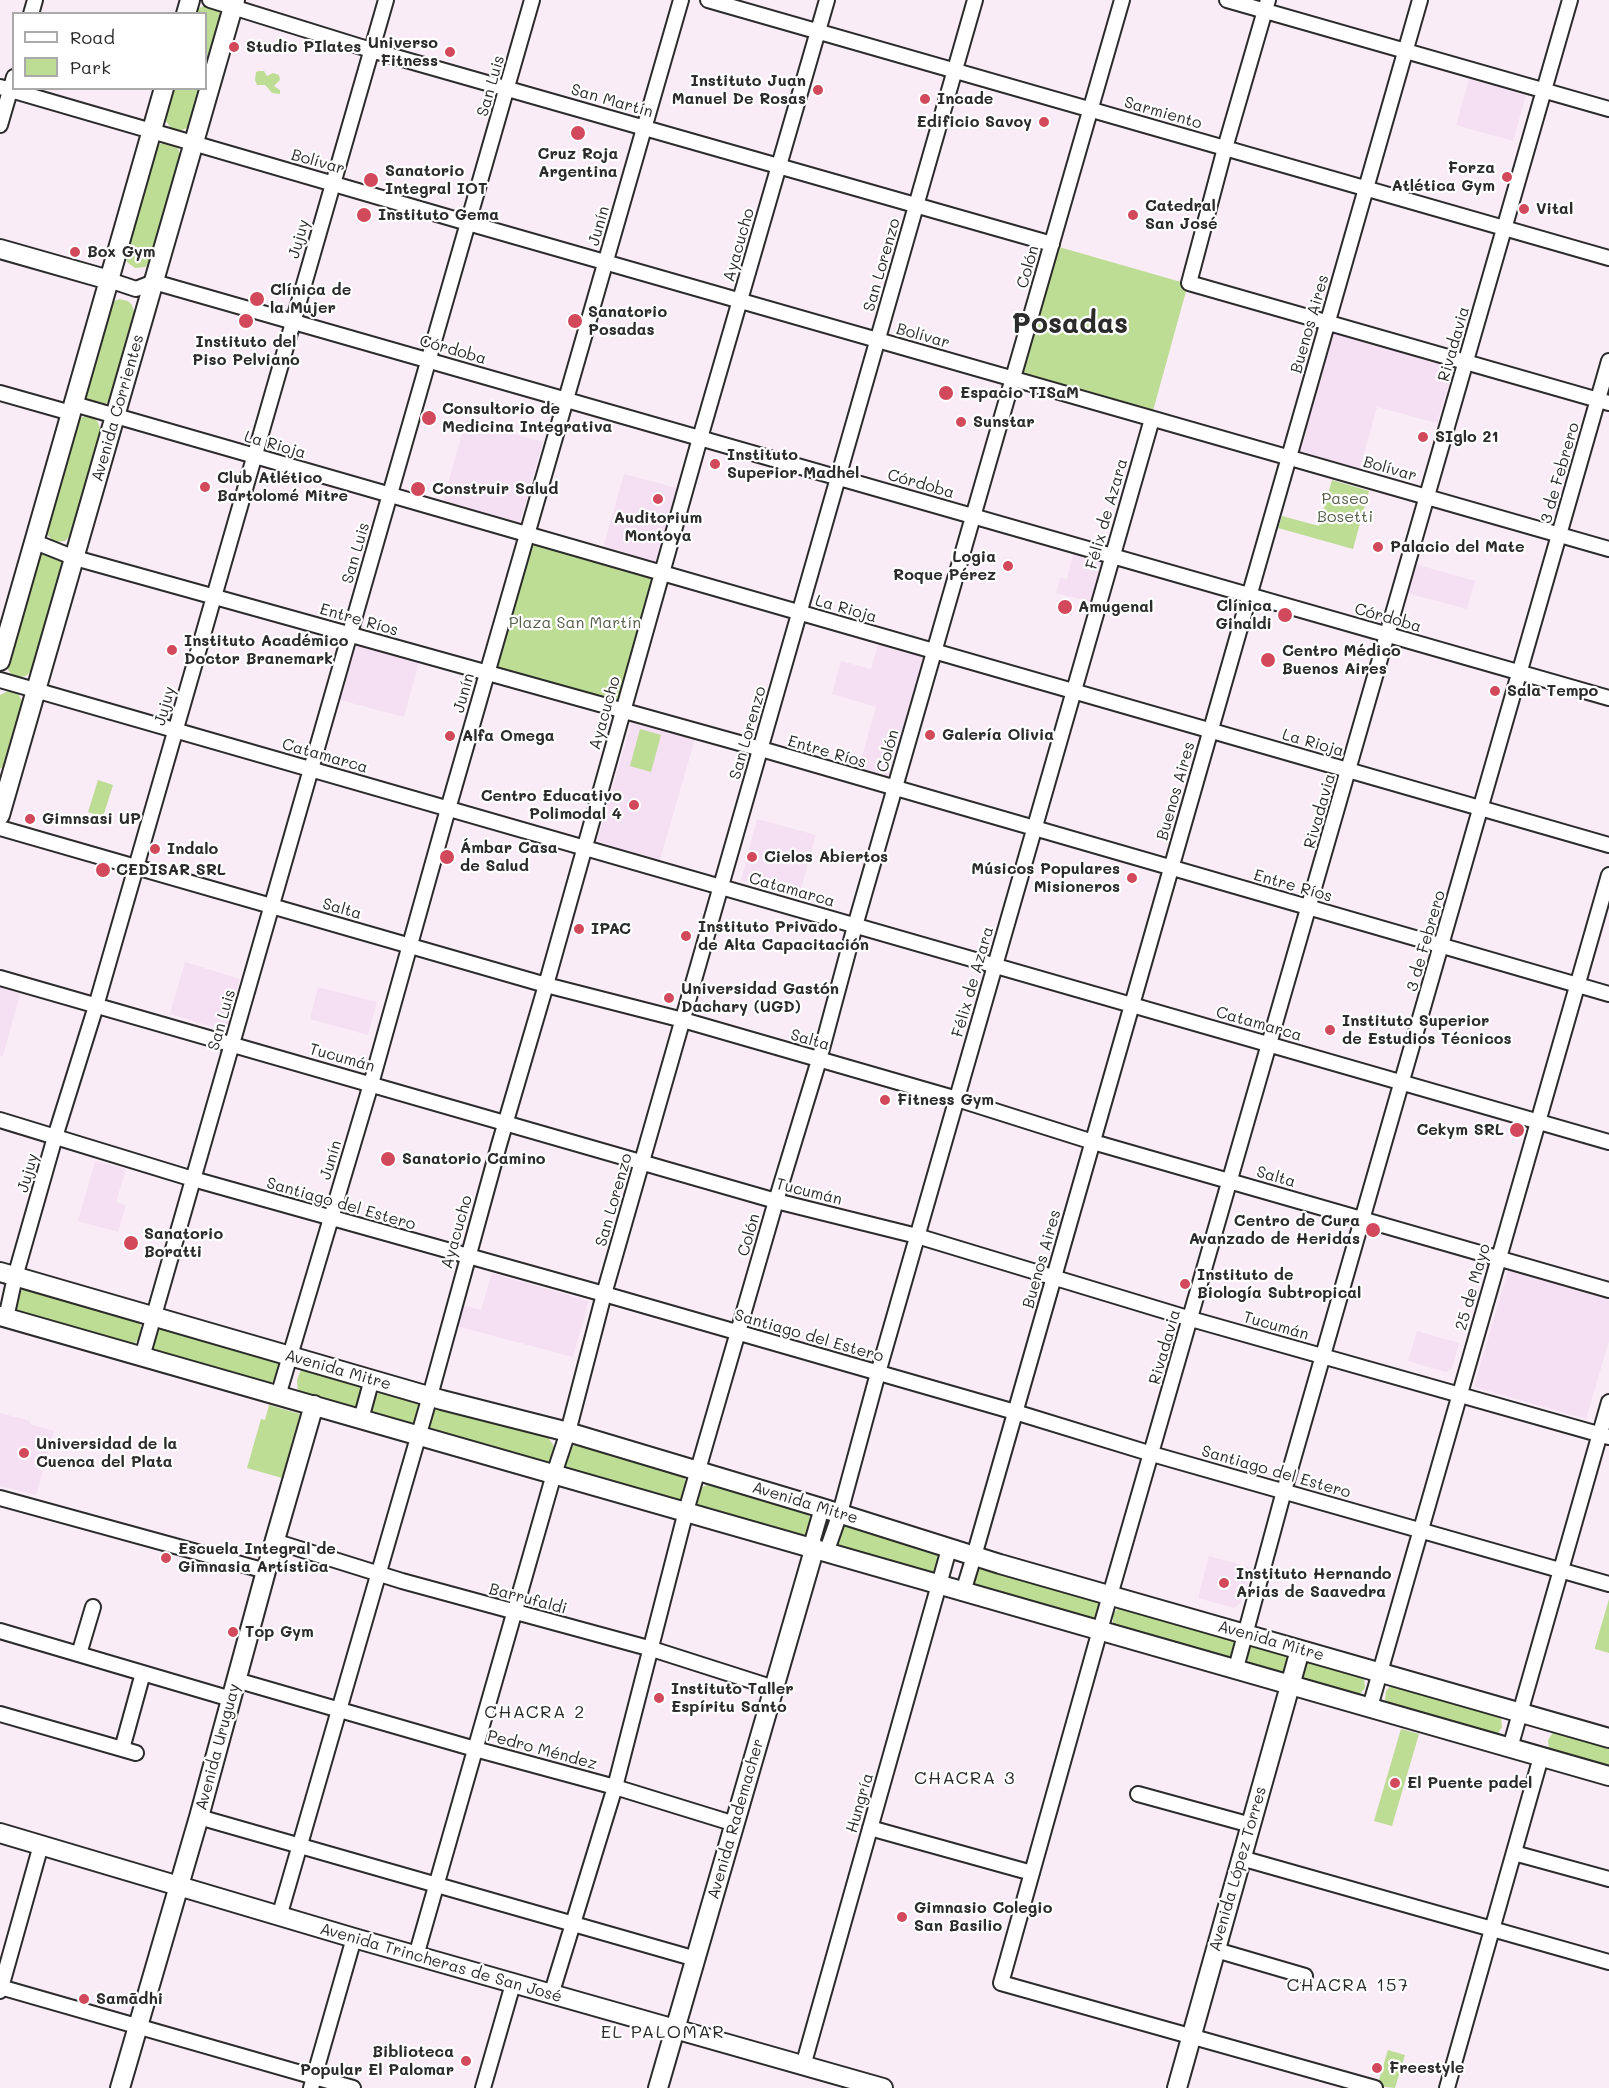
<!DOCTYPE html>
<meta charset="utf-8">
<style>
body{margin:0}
#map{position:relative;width:1609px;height:2088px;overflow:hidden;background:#f9ecf7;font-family:Mali,sans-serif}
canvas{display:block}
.legend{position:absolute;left:12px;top:12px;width:195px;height:78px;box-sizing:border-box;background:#fff;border:2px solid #aaa;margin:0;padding:8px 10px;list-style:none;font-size:18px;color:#2b2b2b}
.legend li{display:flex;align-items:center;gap:12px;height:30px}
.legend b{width:30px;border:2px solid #aaa}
</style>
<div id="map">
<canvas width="1609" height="2088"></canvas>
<ul class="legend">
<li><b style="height:8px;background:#fff"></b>Road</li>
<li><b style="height:16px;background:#bddc94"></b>Park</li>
</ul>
</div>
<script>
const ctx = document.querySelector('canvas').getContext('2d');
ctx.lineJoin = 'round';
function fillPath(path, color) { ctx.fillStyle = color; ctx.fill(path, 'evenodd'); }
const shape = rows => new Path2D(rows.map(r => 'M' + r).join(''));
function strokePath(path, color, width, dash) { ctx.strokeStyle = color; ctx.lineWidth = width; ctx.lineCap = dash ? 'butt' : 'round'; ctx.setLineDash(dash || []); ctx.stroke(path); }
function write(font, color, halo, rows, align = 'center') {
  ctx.font = font + ' Mali,sans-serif'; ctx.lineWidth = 4.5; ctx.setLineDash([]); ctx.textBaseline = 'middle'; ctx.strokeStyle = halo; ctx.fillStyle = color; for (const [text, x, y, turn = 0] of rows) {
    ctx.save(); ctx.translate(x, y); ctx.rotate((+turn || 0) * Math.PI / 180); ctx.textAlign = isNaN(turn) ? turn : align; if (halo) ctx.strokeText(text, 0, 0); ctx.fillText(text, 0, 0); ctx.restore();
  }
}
const built = shape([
 [1469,79,1526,95,1513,141,1456,125],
 [1332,328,1455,363,1437,423,1377,407,1359,472,1298,453],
 [466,420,543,442,520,522,443,501],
 [624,474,677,488,654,566,602,552],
 [1074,551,1106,560,1094,603,1056,593,1060,578,1067,579],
 [1415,564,1475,581,1467,609,1407,593],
 [879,641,933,657,896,785,857,774,876,707,832,694,841,661,871,669],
 [356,643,419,662,404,717,340,700],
 [632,721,695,739,659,863,596,844],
 [757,819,816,835,799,896,741,880],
 [185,962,240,979,226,1031,170,1014],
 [0,981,22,987,3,1056,0,1056],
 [318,987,377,1002,368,1035,310,1019],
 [95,1161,126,1169,116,1202,126,1205,118,1232,78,1221],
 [1508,1270,1609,1300,1609,1341,1586,1419,1474,1387],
 [492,1273,589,1301,573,1357,456,1326,462,1305,481,1310],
 [1417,1331,1459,1343,1452,1368,1446,1372,1408,1361],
 [0,1413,30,1421,30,1424,54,1431,36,1495,0,1486],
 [1209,1556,1251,1568,1241,1603,1234,1608,1198,1598]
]);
const green = shape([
 [206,5,215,7,219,11,221,20,206,76,206,14,194,14,197,9],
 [259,71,264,71,267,76,273,73,279,75,280,80,274,86,280,90,280,94,272,93,265,85,257,85,255,80,256,72],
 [172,89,202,89,189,127,180,131,171,128,165,120],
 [165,142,170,143,178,148,181,158,152,260,145,267,135,268,127,262,124,253,156,146],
 [1052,245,1188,284,1151,418,1013,379],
 [119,299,128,301,132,305,135,314,110,400,103,406,85,402,83,397,110,303],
 [85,416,94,418,98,422,101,432,72,534,65,541,54,542,45,532,76,420],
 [1332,480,1369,491,1353,549,1278,528,1282,516,1319,526],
 [529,537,660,575,621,709,490,671],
 [47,551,60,557,62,567,33,669,26,676,17,677,12,675,6,667,38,555],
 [8,691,18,694,23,702,5,765,0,769,0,695],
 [640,729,661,735,651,772,630,766],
 [98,780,113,785,103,817,88,812],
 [24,1288,139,1320,142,1331,141,1337,133,1345,19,1313,16,1308,16,1297],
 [162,1327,277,1360,279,1365,278,1376,270,1384,156,1353,153,1347,153,1336],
 [305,1367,362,1385,364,1390,360,1406,355,1409,298,1393,297,1380,300,1372],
 [384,1391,413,1399,417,1403,420,1408,415,1424,411,1428,373,1417,370,1412,373,1396],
 [269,1405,300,1414,282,1478,247,1468,261,1419,265,1420],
 [442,1407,547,1436,554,1446,553,1457,545,1465,431,1433,428,1428,431,1412],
 [577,1444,682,1475,688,1484,684,1500,680,1503,565,1472,563,1466,566,1450],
 [709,1484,806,1511,812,1521,808,1537,803,1540,702,1514,694,1505,698,1489],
 [845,1524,937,1551,939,1557,938,1568,930,1576,836,1551,835,1532,839,1527],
 [982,1566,1097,1598,1100,1609,1098,1615,1090,1623,973,1586,974,1575],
 [1609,1599,1609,1653,1595,1649,1595,1647],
 [1121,1605,1236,1637,1239,1648,1230,1662,1113,1625,1113,1614],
 [1256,1643,1284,1648,1291,1657,1286,1673,1282,1676,1251,1668,1247,1657,1251,1647],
 [1307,1659,1362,1673,1364,1678,1365,1688,1358,1696,1300,1679],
 [1392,1684,1498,1713,1501,1717,1502,1727,1497,1735,1387,1705,1385,1700,1386,1691],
 [1401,1729,1419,1734,1392,1826,1374,1821],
 [1554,1731,1609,1741,1609,1773,1549,1750,1548,1740],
 [1388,2050,1405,2055,1395,2088,1377,2086]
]);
const minor = shape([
 [210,0,371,50,1052,244],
 [708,0,1609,258],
 [1227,0,1609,109],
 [1268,0,1225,148,1189,283,1609,403],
 [31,14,35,0],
 [0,87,468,223,1609,549],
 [0,125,14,77],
 [109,280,136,289,154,282,1609,698],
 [0,393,71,413],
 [74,404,1609,845],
 [35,542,75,558,761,749,1609,994],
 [0,680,1609,1142],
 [0,828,546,985,683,1020,957,1099,1093,1142,1609,1290],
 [0,978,776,1201,917,1236,1191,1319,1609,1437],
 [0,1120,193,1179,604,1294,1015,1412,1152,1454,1609,1584],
 [6,1318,15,1277,55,1137,96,1006,386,0],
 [142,1357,532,0],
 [278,1396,371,1084,448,809,681,0],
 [361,1419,372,1379],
 [0,1498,266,1571],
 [274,1541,402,1581,652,1649,774,1688],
 [814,1550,813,1539,822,1508],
 [826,1553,840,1513,878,1373,1152,419],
 [963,1592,974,1556,1420,0],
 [0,1631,231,1699],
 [79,1654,93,1607],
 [1236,1668,1284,1491,1609,361],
 [236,1680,475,1749,615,1787,735,1824],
 [1370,1707,1609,875],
 [0,1714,136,1753],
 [1510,1748,1609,1402],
 [122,1749,143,1673],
 [1138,1794,1251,1825],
 [199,1817,696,1959],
 [870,1828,1032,1873],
 [1514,1853,1609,1879],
 [1241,1858,1609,1962],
 [279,1917,430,1396,499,1145,546,985,700,438,827,0],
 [1216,1950,1305,1976],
 [416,1956,554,1474,568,1432,604,1294,975,0],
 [0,1987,353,2088],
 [0,1991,41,1845],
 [551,1995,615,1787,686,1511,776,1201,819,1060,855,926,1122,0],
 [803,2066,949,1549],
 [311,2088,354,1938],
 [483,2088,513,1984],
 [1375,2088,1001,1983,1100,1630,1570,0],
 [1447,2088,1541,1757]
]);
const major = shape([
 [186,14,190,0],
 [0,249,109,280],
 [0,661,164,88],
 [0,815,235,0],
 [0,1272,442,1400,568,1432,822,1508,1000,1564,1609,1738],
 [0,1316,1609,1776],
 [0,1833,354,1938,883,2088],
 [120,2088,199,1817,266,1571,314,1405],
 [658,2088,814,1550],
 [1177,2088,1300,1650]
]);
const markers = [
 [234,47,6,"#d1495b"],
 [450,52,6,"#d1495b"],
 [818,90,6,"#d1495b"],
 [925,99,6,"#d1495b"],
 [1044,122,6,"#d1495b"],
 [578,133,8,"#d1495b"],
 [1507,177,6,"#d1495b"],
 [371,180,8,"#d1495b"],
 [1524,209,6,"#d1495b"],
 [364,215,8,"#d1495b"],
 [1133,215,6,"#d1495b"],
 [75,252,6,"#d1495b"],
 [257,299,8,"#d1495b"],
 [246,321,8,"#d1495b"],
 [575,321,8,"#d1495b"],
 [946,393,8,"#d1495b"],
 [429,418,8,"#d1495b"],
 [961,422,6,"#d1495b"],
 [1423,437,6,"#d1495b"],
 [715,464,6,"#d1495b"],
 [205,487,6,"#d1495b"],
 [418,489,8,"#d1495b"],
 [658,499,6,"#d1495b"],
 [1378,547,6,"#d1495b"],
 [1008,566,6,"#d1495b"],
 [1065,607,8,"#d1495b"],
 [1285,615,8,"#d1495b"],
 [172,650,6,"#d1495b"],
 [1268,660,8,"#d1495b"],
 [1495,691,6,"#d1495b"],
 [930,735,6,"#d1495b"],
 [450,736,6,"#d1495b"],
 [634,805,6,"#d1495b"],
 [30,819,6,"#d1495b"],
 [155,849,6,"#d1495b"],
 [447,857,8,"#d1495b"],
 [752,857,6,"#d1495b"],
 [103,870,8,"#d1495b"],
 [1132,878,6,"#d1495b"],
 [579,929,6,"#d1495b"],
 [686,936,6,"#d1495b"],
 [669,998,6,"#d1495b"],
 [1330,1030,6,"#d1495b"],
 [885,1100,6,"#d1495b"],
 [1517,1130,8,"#d1495b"],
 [388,1159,8,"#d1495b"],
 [1373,1230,8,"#d1495b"],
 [131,1243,8,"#d1495b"],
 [1185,1284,6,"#d1495b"],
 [24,1453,6,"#d1495b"],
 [166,1558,6,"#d1495b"],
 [1224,1583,6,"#d1495b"],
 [233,1632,6,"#d1495b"],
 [659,1698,6,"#d1495b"],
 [1395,1783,6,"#d1495b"],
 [902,1917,6,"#d1495b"],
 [84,1999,6,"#d1495b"],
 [466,2061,6,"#d1495b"],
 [1377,2068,6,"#d1495b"]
];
const poiNames = [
 ["Universo",438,43,"right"],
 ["Fitness",438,61,"right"],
 ["Studio PIlates",246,47],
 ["Instituto Juan",806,81,"right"],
 ["Manuel De Rosas",806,99,"right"],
 ["Incade",937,99],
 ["Edificio Savoy",1032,122,"right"],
 ["Cruz Roja",578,154,"center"],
 ["Argentina",578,172,"center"],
 ["Forza",1495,168,"right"],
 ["Atlética Gym",1495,186,"right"],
 ["Sanatorio",385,171],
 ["Integral IOT",385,189],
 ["Catedral",1145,206],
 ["San José",1145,224],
 ["Vital",1536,209],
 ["Instituto Gema",378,215],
 ["Box Gym",87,252],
 ["Clínica de",270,290],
 ["la Mujer",270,308],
 ["Sanatorio",588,312],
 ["Posadas",588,330],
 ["Instituto del",246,342,"center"],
 ["Piso Pelviano",246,360,"center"],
 ["Espacio TISaM",960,393],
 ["Consultorio de",442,409],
 ["Medicina Integrativa",442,427],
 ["Sunstar",973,422],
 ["SIglo 21",1435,437],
 ["Instituto",727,455],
 ["Superior Madhel",727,473],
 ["Club Atlético",217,478],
 ["Bartolomé Mitre",217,496],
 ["Construir Salud",432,489],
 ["Auditorium",658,518,"center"],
 ["Montoya",658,536,"center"],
 ["Palacio del Mate",1390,547],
 ["Logia",996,557,"right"],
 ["Roque Pérez",996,575,"right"],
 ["Clínica",1272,606,"right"],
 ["Ginaldi",1272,624,"right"],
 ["Amugenal",1078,607],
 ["Instituto Académico",184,641],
 ["Doctor Branemark",184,659],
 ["Centro Médico",1282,651],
 ["Buenos Aires",1282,669],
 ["Sala Tempo",1507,691],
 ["Galería Olivia",942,735],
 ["Alfa Omega",462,736],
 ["Centro Educativo",622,796,"right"],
 ["Polimodal 4",622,814,"right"],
 ["Gimnsasi UP",42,819],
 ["Ámbar Casa",460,848],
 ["de Salud",460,866],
 ["Indalo",167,849],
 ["Cielos Abiertos",764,857],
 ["Músicos Populares",1120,869,"right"],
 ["Misioneros",1120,887,"right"],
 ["CEDISAR SRL",116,870],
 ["Instituto Privado",698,927],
 ["de Alta Capacitación",698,945],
 ["IPAC",591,929],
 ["Universidad Gastón",681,989],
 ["Dachary (UGD)",681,1007],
 ["Instituto Superior",1342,1021],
 ["de Estudios Técnicos",1342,1039],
 ["Fitness Gym",897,1100],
 ["Cekym SRL",1504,1130,"right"],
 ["Sanatorio Camino",402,1159],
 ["Centro de Cura",1360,1221,"right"],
 ["Avanzado de Heridas",1360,1239,"right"],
 ["Sanatorio",144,1234],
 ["Boratti",144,1252],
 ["Instituto de",1197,1275],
 ["Biología Subtropical",1197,1293],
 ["Universidad de la",36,1444],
 ["Cuenca del Plata",36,1462],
 ["Escuela Integral de",178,1549],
 ["Gimnasia Artística",178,1567],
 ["Instituto Hernando",1236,1574],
 ["Arias de Saavedra",1236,1592],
 ["Top Gym",245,1632],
 ["Instituto Taller",671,1689],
 ["Espíritu Santo",671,1707],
 ["El Puente padel",1407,1783],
 ["Gimnasio Colegio",914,1908],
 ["San Basilio",914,1926],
 ["Samãdhi",96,1999],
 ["Biblioteca",454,2052,"right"],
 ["Popular El Palomar",454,2070,"right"],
 ["Freestyle",1389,2068]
];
const streetNames = [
 ["San Luis",491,86,-74],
 ["San Martín",612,101,16],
 ["Sarmiento",1163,113,16],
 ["Bolívar",318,162,16],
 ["Junín",599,226,-74],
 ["Jujuy",299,239,-74],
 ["Ayacucho",739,245,-74],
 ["San Lorenzo",882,265,-74],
 ["Colón",1028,267,-74],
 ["Buenos Aires",1310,324,-74],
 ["Bolívar",923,336,16],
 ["Rivadavia",1454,344,-74],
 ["Córdoba",453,350,16],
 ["Avenida Corrientes",118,408,-74],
 ["La Rioja",275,445,16],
 ["Bolívar",1390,469,16],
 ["3 de Febrero",1560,473,-74],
 ["Córdoba",921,484,16],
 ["Félix de Azara",1107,514,-74],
 ["San Luis",356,553,-74],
 ["La Rioja",846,609,16],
 ["Córdoba",1388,618,16],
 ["Entre Ríos",359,620,16],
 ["Junín",464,693,-74],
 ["Jujuy",165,706,-74],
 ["Ayacucho",605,713,-74],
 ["San Lorenzo",748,733,-74],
 ["La Rioja",1313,743,16],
 ["Colón",888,751,-74],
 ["Entre Ríos",827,752,16],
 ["Catamarca",325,756,16],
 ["Buenos Aires",1176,791,-74],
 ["Rivadavia",1320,811,-74],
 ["Entre Ríos",1293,886,16],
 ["Catamarca",792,890,16],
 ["Salta",342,909,16],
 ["3 de Febrero",1426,941,-74],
 ["Félix de Azara",973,982,-74],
 ["San Luis",222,1020,-74],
 ["Catamarca",1259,1024,16],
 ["Salta",810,1040,16],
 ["Tucumán",342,1058,16],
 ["Junín",331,1160,-73],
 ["Jujuy",28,1173,-74],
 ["Salta",1276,1177,16],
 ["Tucumán",809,1192,14],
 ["San Lorenzo",614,1200,-74],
 ["Santiago del Estero",341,1204,16],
 ["Ayacucho",457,1232,-74],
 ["Colón",749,1235,-74],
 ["Buenos Aires",1042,1259,-74],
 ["25 de Mayo",1473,1287,-74],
 ["Tucumán",1276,1326,16],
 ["Santiago del Estero",809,1336,16],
 ["Rivadavia",1165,1347,-74],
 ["Avenida Mitre",338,1370,16],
 ["Santiago del Estero",1276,1472,16],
 ["Avenida Mitre",805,1503,17],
 ["Barrufaldi",528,1599,15],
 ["Avenida Mitre",1271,1641,16],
 ["Avenida Uruguay",218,1747,-75],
 ["Pedro Méndez",542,1750,15],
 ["Hungría",860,1803,-74],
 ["Avenida Rademacher",736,1819,-74],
 ["Avenida López Torres",1238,1869,-74],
 ["Avenida Trincheras de San José",441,1963,16]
];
const parkNames = [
 ["Paseo",1345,499],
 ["Bosetti",1345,517],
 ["Plaza San Martín",575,623]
];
const neighbourhoodNames = [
 ["CHACRA 2",535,1712],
 ["CHACRA 3",965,1778],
 ["CHACRA 157",1348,1985],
 ["EL PALOMAR",663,2032]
];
const townNames = [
 ["Posadas",1070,324]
];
fillPath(built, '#f5dff2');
fillPath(green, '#bddc94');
strokePath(minor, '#2b2b2b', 18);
strokePath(major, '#2b2b2b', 22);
strokePath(minor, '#fff', 14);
strokePath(major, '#fff', 18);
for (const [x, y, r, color] of markers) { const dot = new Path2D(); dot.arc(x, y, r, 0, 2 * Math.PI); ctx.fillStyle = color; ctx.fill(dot); strokePath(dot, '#fff', 2); }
write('bold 16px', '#2b2b2b', '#fff', poiNames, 'left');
write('16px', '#2b2b2b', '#fff', streetNames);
write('16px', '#57604a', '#fff', parkNames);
ctx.letterSpacing = '1.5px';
write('18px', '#2b2b2b', '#fff', neighbourhoodNames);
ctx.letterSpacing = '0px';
write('bold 28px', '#2b2b2b', '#fff', townNames);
</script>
